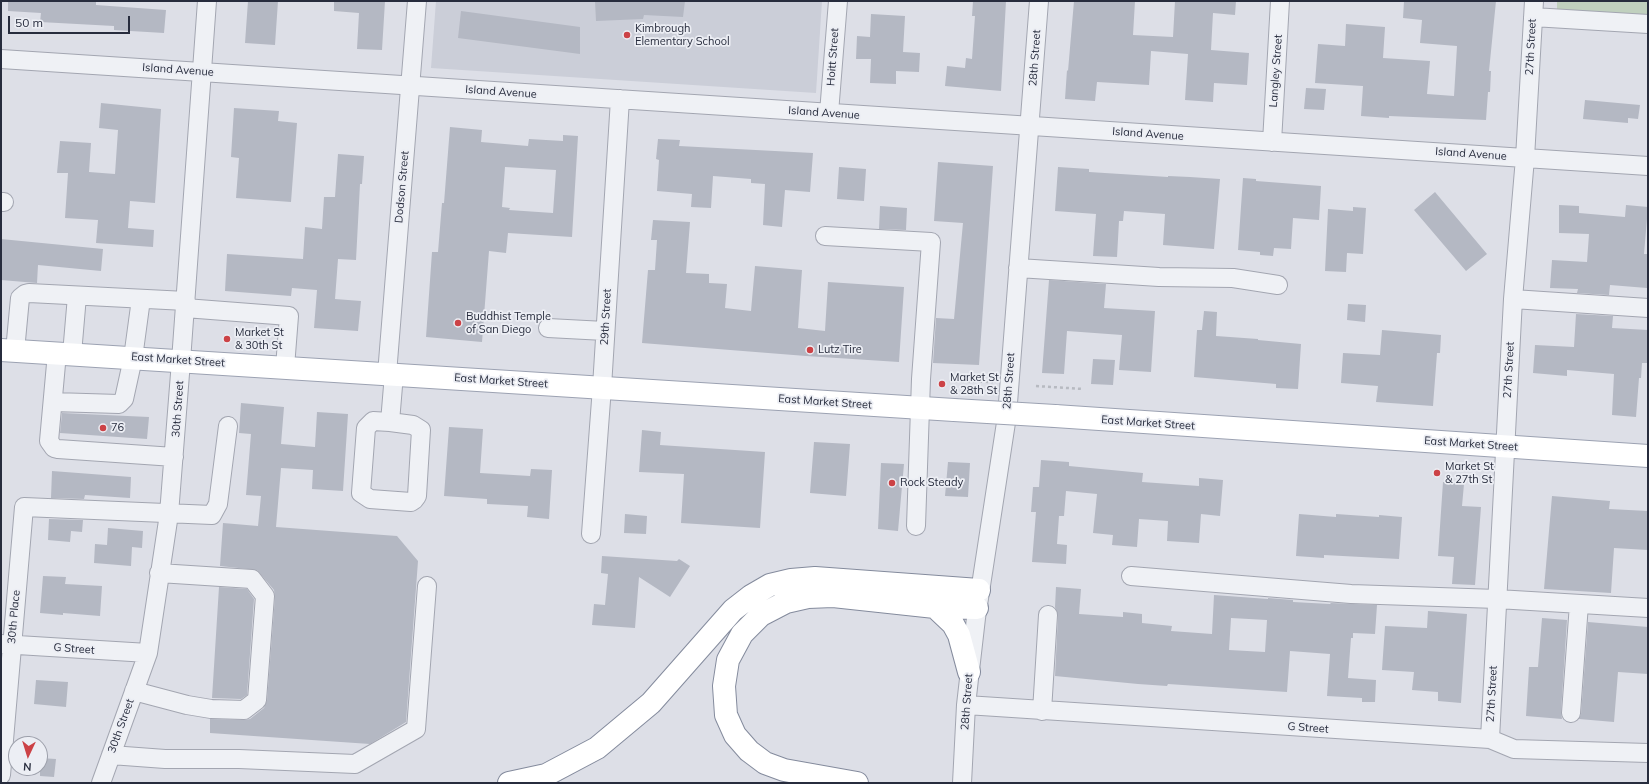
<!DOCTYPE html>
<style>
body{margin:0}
#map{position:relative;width:1649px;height:784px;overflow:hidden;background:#dddfe7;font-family:Mulish,sans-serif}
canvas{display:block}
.frame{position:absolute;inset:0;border:2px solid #272c3d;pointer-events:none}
.north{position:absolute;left:8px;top:736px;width:40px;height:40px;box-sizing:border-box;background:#eceef4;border:1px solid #9da0ab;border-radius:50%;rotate:184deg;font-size:11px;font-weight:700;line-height:16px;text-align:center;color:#272c3d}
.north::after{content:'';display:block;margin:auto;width:14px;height:18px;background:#cc4246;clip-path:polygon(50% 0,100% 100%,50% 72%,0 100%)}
.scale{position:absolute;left:8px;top:16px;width:122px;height:18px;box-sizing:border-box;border:2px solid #272c3d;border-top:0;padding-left:5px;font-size:12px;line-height:14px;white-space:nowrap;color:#272c3d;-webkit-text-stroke:3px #eceef4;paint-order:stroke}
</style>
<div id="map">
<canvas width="1649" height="784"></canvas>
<div class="frame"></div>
<div class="north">N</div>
<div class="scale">50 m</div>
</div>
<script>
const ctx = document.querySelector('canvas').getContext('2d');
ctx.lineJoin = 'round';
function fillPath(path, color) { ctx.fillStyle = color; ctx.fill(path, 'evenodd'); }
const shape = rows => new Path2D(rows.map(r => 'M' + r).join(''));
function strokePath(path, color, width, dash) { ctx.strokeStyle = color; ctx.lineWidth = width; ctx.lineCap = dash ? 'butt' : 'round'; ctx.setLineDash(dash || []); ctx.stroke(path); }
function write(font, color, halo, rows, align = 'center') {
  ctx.font = font + ' Mulish,sans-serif'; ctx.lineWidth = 3.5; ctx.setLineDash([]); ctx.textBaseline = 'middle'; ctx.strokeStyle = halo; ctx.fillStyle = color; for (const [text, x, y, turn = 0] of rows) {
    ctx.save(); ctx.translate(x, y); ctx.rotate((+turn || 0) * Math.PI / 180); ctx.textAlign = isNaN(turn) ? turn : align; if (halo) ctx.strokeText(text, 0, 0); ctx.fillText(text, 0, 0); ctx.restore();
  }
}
const built = shape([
 [436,1,822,1,816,93,431,68]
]);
const green = shape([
 [1557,1,1648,1,1648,16,1557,10]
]);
const building = shape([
 [8,1,96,1,96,5,166,10,164,33,114,30,114,26,40,22,41,13,8,11],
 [248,1,278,1,275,45,245,43],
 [334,1,385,1,382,50,357,49,359,13,334,11],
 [595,1,685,1,683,17,644,15,643,19,596,21],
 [973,1,1006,1,1001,91,945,86,947,66,965,68,966,58,972,59,975,16,972,16],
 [1074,1,1135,1,1133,35,1173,37,1175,1,1236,1,1235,15,1213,13,1211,50,1249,53,1247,85,1214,83,1213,102,1185,100,1188,54,1151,51,1149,85,1097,82,1095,101,1065,99,1067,70,1068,71],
 [1404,1,1496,1,1489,71,1491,71,1490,92,1488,92,1486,120,1389,116,1389,118,1361,116,1363,86,1315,83,1318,44,1345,46,1346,24,1385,27,1383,58,1430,61,1427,94,1454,96,1457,46,1420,43,1422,20,1403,18],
 [461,11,580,27,580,54,458,38],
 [871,14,905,16,903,52,920,53,919,72,896,71,896,84,870,83,871,59,856,59,857,36,870,37],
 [1306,88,1326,89,1324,110,1304,109],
 [1585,100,1640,105,1638,119,1628,118,1628,123,1583,119],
 [101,103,161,109,155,203,130,201,128,228,154,230,153,247,96,243,98,220,65,218,68,173,57,173,60,141,91,143,89,172,115,174,118,130,99,128],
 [234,108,279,111,278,121,297,123,291,202,236,198,239,158,231,157],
 [450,127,482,130,481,142,528,146,529,139,563,141,563,135,578,136,572,237,508,233,506,253,489,251,482,342,426,337,432,252,438,252,442,203,444,203],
 [505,167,556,170,553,213,509,210,510,208,502,207],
 [658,139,680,140,679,146,813,153,810,192,785,190,782,227,763,225,765,184,751,183,751,179,713,176,711,208,691,207,692,194,657,191,659,160,656,159],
 [338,154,364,156,362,184,360,184,356,260,338,259,335,299,361,301,358,331,314,328,317,290,292,288,291,296,225,291,227,254,303,259,305,227,322,229,324,197,335,197],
 [938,162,993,166,979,365,933,363,936,318,954,319,963,223,934,221],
 [839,167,866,169,864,201,837,199],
 [1058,167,1089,169,1089,172,1168,177,1168,176,1190,177,1220,179,1214,249,1163,245,1165,214,1124,211,1123,221,1119,221,1117,257,1093,256,1096,214,1055,211],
 [1243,178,1256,179,1256,181,1321,186,1319,220,1293,218,1291,249,1274,248,1273,256,1260,255,1260,252,1238,250],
 [1435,192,1487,254,1466,271,1414,210],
 [1559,205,1579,206,1579,213,1625,217,1626,205,1648,207,1644,254,1648,254,1647,288,1610,285,1609,295,1577,293,1578,289,1550,288,1552,260,1587,262,1589,234,1559,233],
 [880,206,907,208,906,230,879,229],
 [1353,207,1366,208,1363,254,1347,253,1346,272,1325,271,1328,209,1353,211],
 [653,220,690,222,686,273,709,274,709,283,727,284,725,308,751,311,755,266,802,270,798,328,825,331,828,282,904,287,899,362,806,356,642,343,648,270,655,270,657,240,651,240],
 [1,239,103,249,101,271,38,265,37,283,1,280],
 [1049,280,1106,284,1104,308,1155,311,1151,372,1119,370,1122,335,1067,331,1064,374,1042,373],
 [1348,304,1366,305,1365,322,1347,320],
 [1204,311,1217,312,1216,336,1258,339,1258,340,1301,344,1298,389,1276,388,1276,384,1194,377,1197,330,1202,330],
 [1576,314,1613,316,1612,328,1648,330,1648,363,1642,363,1641,378,1639,378,1636,417,1612,415,1614,374,1567,370,1567,376,1533,373,1535,345,1574,347],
 [1382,330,1441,335,1440,353,1437,353,1433,406,1376,402,1378,386,1341,383,1343,353,1380,355],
 [1093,359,1115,360,1113,385,1091,384],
 [241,403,284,407,281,444,315,447,317,412,348,414,343,491,312,489,313,470,281,468,276,527,397,536,418,561,406,722,370,744,210,733,210,719,244,720,250,719,264,708,267,701,275,597,274,590,257,570,220,566,223,523,258,526,261,496,246,495,251,434,239,433],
 [62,413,149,417,147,439,60,433],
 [449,427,483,429,480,473,530,476,531,469,552,470,549,519,527,517,528,506,487,504,487,499,444,496],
 [642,430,661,432,660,445,765,452,760,528,681,523,684,474,639,472],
 [814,442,850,444,846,496,810,493],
 [1041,460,1069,462,1069,466,1143,473,1142,482,1199,486,1199,478,1223,480,1220,516,1201,514,1199,543,1167,541,1168,521,1139,519,1137,547,1112,545,1113,535,1093,533,1097,494,1066,491,1064,516,1059,516,1057,544,1067,545,1066,564,1032,562,1036,512,1031,512,1033,487,1039,487],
 [948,462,970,463,968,497,945,496],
 [881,463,904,464,898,531,878,529],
 [52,471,131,477,130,498,85,495,84,499,51,498],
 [1443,482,1464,484,1462,506,1481,507,1475,585,1452,584,1454,557,1438,556],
 [1552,496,1610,501,1609,509,1648,511,1648,550,1614,548,1611,593,1544,589],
 [625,514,647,516,646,534,624,533],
 [1299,514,1336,517,1336,514,1379,517,1379,515,1402,517,1399,559,1324,555,1324,558,1296,556],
 [49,519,83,520,82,532,71,531,70,542,48,540],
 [108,528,143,531,142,548,132,547,131,566,94,563,95,544,107,545],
 [602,556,677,561,679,559,690,566,670,597,639,577,635,628,592,625,594,604,605,605,608,574,601,573],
 [43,576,66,577,65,584,102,586,100,616,63,613,63,615,40,613],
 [219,587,247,589,254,599,247,695,241,699,212,698],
 [1056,587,1081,589,1079,614,1123,617,1123,612,1142,614,1142,623,1172,626,1171,631,1212,634,1214,595,1268,599,1268,598,1293,600,1293,602,1330,604,1331,603,1377,605,1375,634,1353,633,1353,638,1351,638,1348,678,1376,680,1375,702,1362,702,1362,698,1327,696,1330,654,1290,651,1287,692,1168,684,1167,686,1138,684,1055,676,1058,616,1055,607],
 [1231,618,1267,620,1265,652,1229,650],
 [1428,611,1467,614,1461,703,1438,701,1438,692,1412,690,1414,672,1382,670,1385,626,1427,628],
 [1542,618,1567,620,1561,712,1562,719,1526,716,1529,667,1538,667],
 [1588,622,1648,627,1648,674,1618,672,1614,722,1579,719,1581,714],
 [36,680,68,682,66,707,34,704],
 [40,758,56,759,54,777,40,776]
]);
const path = shape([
 [949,381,993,382],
 [1036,386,1083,389]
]);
const minor = shape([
 [1533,17,1648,24],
 [1,59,1648,166],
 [829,113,838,1],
 [1272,142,1280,1],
 [1,202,4,202],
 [825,236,931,242,921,379,916,526],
 [1018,268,1159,277,1233,278,1278,285],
 [1513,299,1648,308],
 [185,308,289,316,285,367],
 [548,328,605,331],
 [15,351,20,298,25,294,29,293,186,301],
 [57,353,49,441,54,448,58,449,174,457],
 [72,354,77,296],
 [387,374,417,1],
 [53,402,119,404,124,399,133,358,141,299],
 [390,422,413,425,421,430,417,496,414,500,411,502,370,499,361,493,366,428,373,421,390,422,394,374],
 [591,534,602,387,620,99],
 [1131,576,1351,594,1497,599,1648,608],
 [1,644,148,653],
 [134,691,187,705,211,709,244,710,257,700,265,596,252,579,159,573],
 [966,705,1490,739,1514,749,1648,753],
 [1042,711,1048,615],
 [1571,713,1579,604],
 [1490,739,1513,299,1525,158,1534,1],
 [111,755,165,759,239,759,355,764,416,729,427,586],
 [1,775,24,507,212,515,218,504,228,426],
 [101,783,148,653,169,514,181,361,207,1],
 [962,783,966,705,976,618,1007,416,1039,1]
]);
const major = shape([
 [1,350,954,410],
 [1055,416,1648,456]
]);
const highway = shape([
 [935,607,953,624,959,635,969,672],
 [509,783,546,775,597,748,651,703,733,610,751,596,770,585,791,580,815,578,979,590],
 [857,783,784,770,765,763,749,751,735,735,726,715,724,686,728,660,742,634,761,615,786,602,808,597,833,596,935,607,977,608]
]);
const majorBridge = shape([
 [954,410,1055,416]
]);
const markers = [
 [627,35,4,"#cc4246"],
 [458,323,4,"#cc4246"],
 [227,339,4,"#cc4246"],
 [810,350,4,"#cc4246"],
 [942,384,4,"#cc4246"],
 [103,428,4,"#cc4246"],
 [1437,473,4,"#cc4246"],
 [892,483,4,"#cc4246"]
];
const poiNames = [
 ["Kimbrough",635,29],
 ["Elementary School",635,42],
 ["Buddhist Temple",466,317],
 ["of San Diego",466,330],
 ["Market St",235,333],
 ["& 30th St",235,346],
 ["Lutz Tire",818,350],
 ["Market St",950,378],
 ["& 28th St",950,391],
 ["76",111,428],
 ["Market St",1445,467],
 ["& 27th St",1445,480],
 ["Rock Steady",900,483]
];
const streetNames = [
 ["27th Street",1531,47,-87],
 ["Hoitt Street",833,57,-86],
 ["28th Street",1035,58,-86],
 ["Island Avenue",178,70,4],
 ["Langley Street",1276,71,-86],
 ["Island Avenue",501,92,4],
 ["Island Avenue",824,113,4],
 ["Island Avenue",1148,134,4],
 ["Island Avenue",1471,154,4],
 ["Dodson Street",402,187,-85],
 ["29th Street",606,317,-87],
 ["East Market Street",178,360,4],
 ["27th Street",1509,370,-87],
 ["East Market Street",501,381,4],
 ["28th Street",1009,381,-86],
 ["East Market Street",825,402,4],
 ["30th Street",178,409,-86],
 ["East Market Street",1148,423,4],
 ["East Market Street",1471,444,4],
 ["30th Place",14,617,-85],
 ["G Street",74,649,4],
 ["27th Street",1492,694,-87],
 ["28th Street",967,702,-86],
 ["30th Street",121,726,-70],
 ["G Street",1308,728,4]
];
fillPath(built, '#cbced8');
fillPath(green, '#c0d0be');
fillPath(building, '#b4b8c3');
strokePath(minor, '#a3a6b1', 20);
strokePath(major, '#9ca2b2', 24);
strokePath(highway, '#848b9d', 24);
strokePath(path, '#b7bac1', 2.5, [3, 3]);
strokePath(minor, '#eff1f5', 18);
strokePath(major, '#fff', 22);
strokePath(highway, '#fff', 22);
strokePath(majorBridge, '#9ca2b2', 24, []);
strokePath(majorBridge, '#fff', 22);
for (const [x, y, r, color] of markers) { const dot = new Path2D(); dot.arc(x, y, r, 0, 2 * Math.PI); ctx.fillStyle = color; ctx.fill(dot); strokePath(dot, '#eceef4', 1.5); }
write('11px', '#272c3d', '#eceef4', poiNames, 'left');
write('11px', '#272c3d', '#eceef4', streetNames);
</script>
